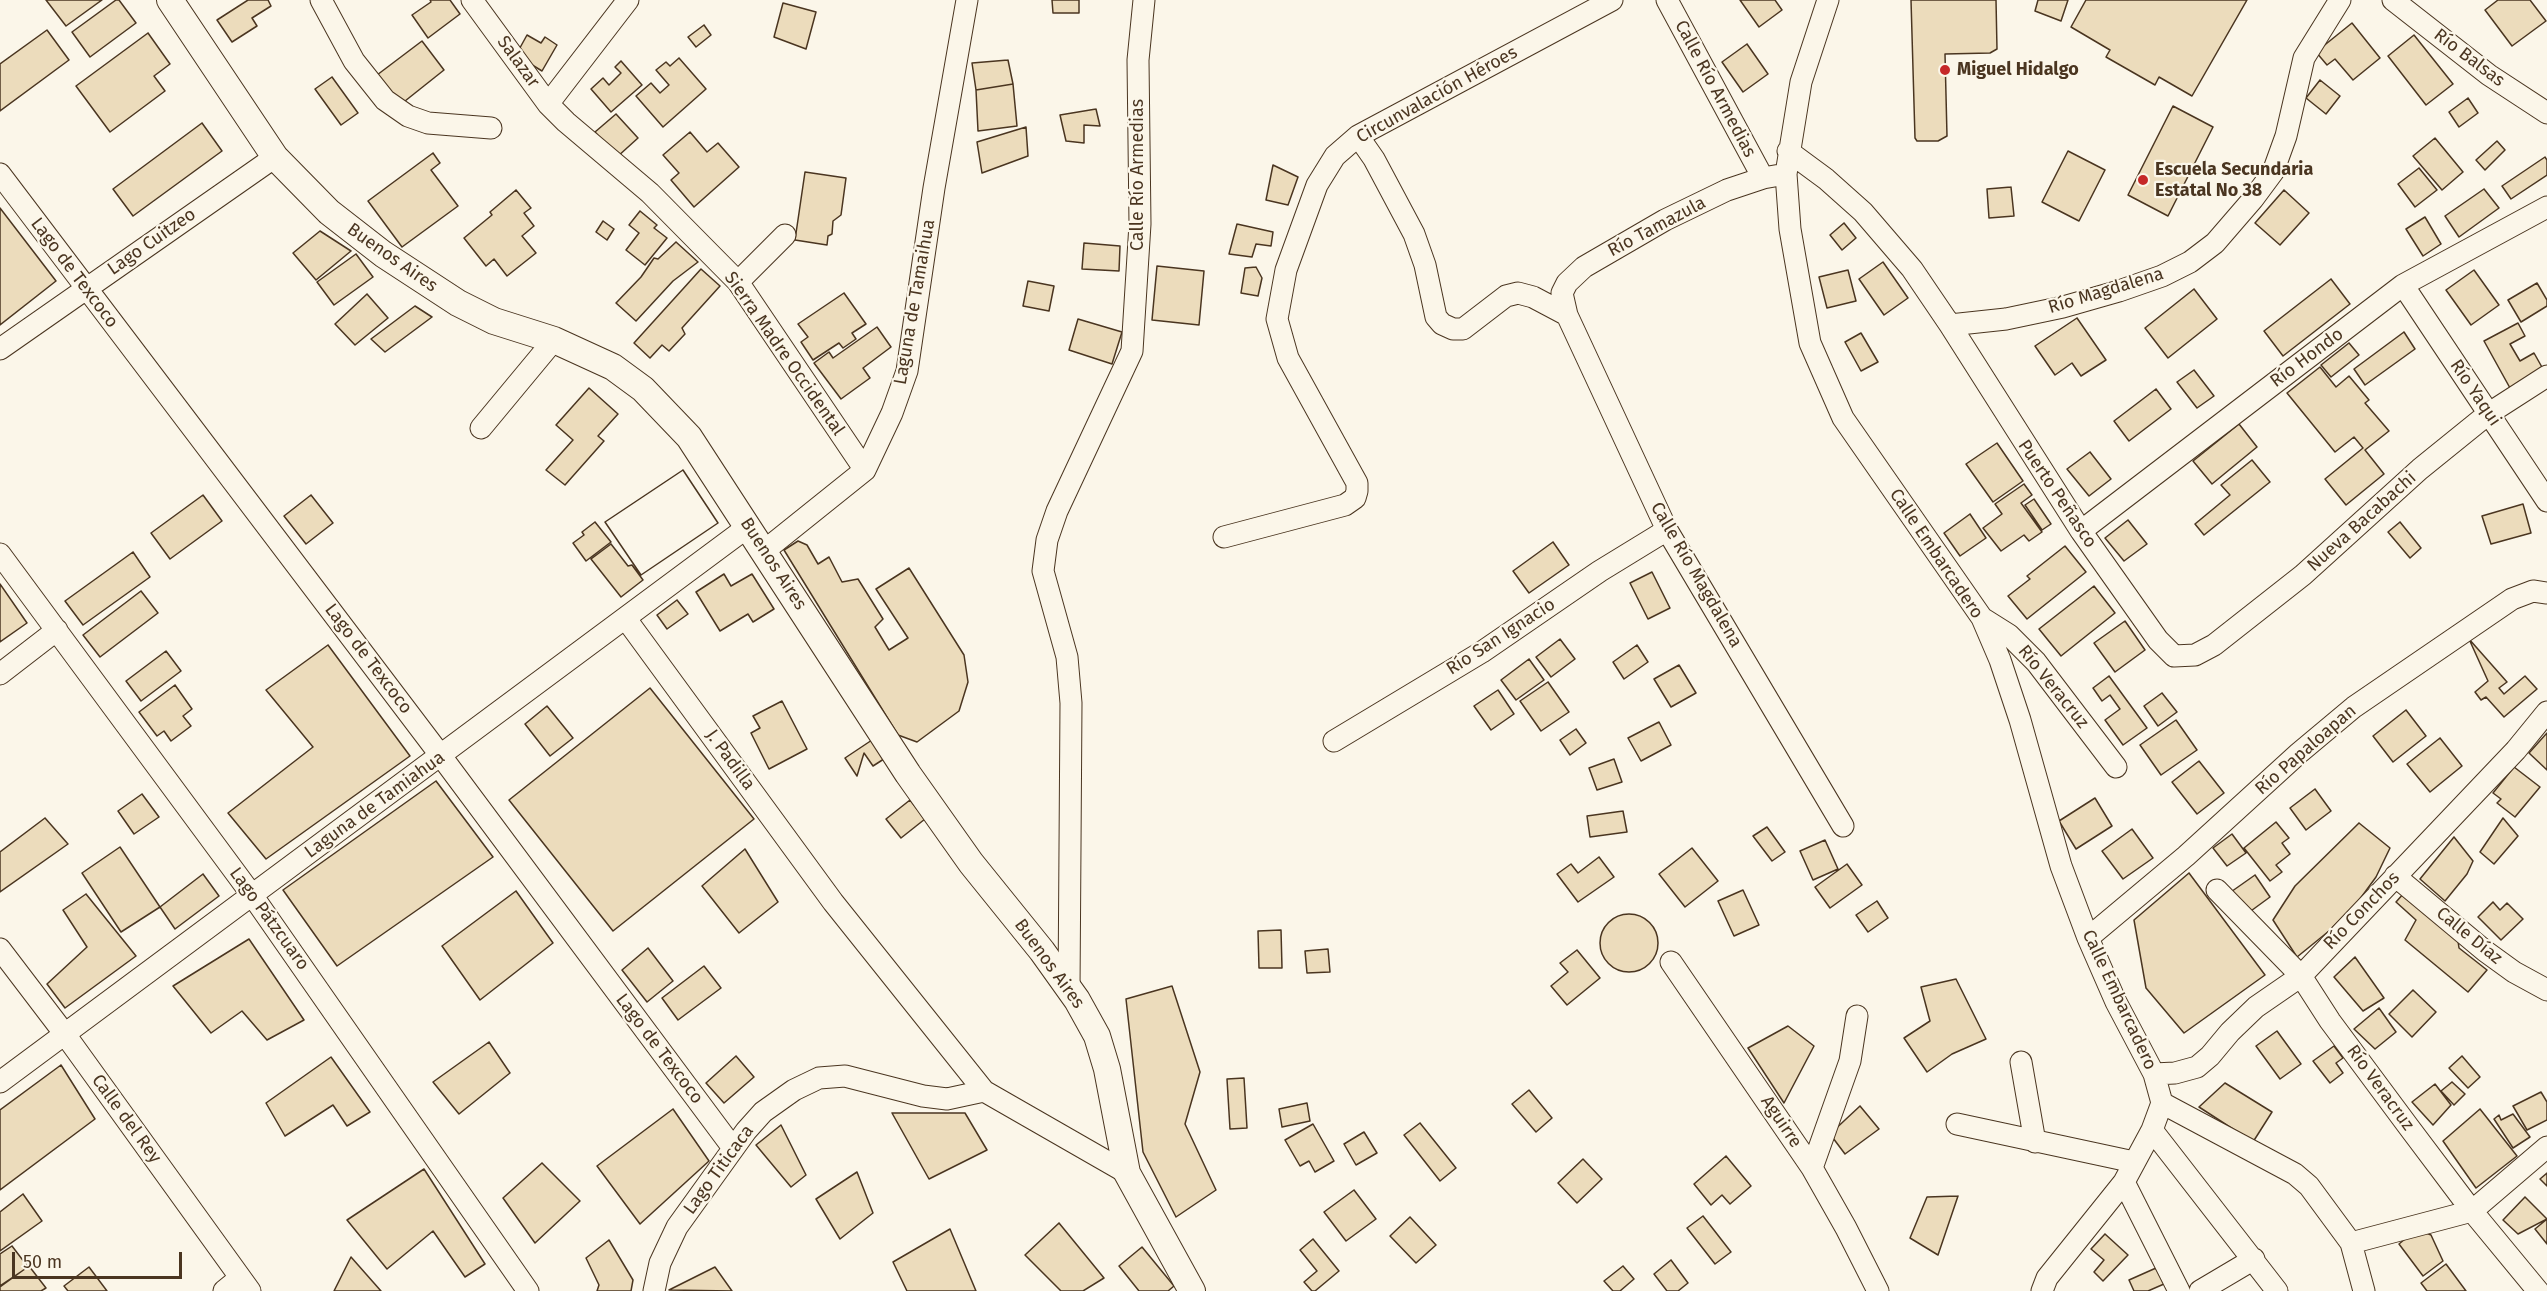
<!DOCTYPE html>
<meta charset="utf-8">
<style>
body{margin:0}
#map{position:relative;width:2547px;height:1291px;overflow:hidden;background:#fbf6e9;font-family:"Fira Sans",sans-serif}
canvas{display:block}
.scale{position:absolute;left:12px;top:1252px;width:170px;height:27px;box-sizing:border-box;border:3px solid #4a3520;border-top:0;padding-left:8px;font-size:18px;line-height:21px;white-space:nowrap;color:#4a3520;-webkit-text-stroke:4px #fbf6e9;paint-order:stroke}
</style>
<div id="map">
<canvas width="2547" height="1291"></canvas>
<div class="scale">50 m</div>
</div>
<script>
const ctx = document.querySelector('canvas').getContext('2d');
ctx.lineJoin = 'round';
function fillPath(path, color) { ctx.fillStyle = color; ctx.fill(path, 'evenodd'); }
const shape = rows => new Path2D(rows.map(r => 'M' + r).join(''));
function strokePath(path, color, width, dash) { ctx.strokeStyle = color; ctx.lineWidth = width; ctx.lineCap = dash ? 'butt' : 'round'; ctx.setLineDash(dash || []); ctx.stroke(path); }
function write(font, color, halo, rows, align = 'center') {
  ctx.font = font + ' "Fira Sans",sans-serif'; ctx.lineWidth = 4.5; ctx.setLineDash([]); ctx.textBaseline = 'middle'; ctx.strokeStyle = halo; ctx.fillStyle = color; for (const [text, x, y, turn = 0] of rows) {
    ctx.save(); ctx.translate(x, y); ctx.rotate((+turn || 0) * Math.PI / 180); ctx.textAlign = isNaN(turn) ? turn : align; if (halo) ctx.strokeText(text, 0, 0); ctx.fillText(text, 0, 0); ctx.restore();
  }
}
const building = shape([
 [46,0,102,0,66,26,46,0],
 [116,0,119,0,136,23,90,57,72,32,116,0],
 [248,0,268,0,271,6,252,18,257,26,232,42,217,20,248,0],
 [430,0,450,0,460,14,428,38,412,15,431,2,430,0],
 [1052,0,1079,0,1079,13,1053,13,1052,0],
 [1740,0,1775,0,1782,10,1759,27,1740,0],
 [1911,0,1996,0,1997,49,1990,53,1945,54,1947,136,1938,141,1917,141,1915,138,1911,0],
 [2038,0,2068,0,2061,21,2035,11,2038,0],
 [2086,0,2247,0,2192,96,2159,77,2155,85,2106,57,2110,50,2071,27,2086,0],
 [2498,0,2530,0,2546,21,2512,46,2485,10,2498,0],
 [783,3,816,12,806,49,774,37,783,3],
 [2352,23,2380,58,2353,80,2335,59,2327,65,2316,52,2352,23],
 [704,25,711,35,696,47,688,37,704,25],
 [47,30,69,60,0,111,0,64,47,30],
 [148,33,170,64,154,76,165,91,110,132,76,86,148,33],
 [527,35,541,43,545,37,557,45,542,71,516,55,527,35],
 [2414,35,2453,84,2426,105,2388,56,2414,35],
 [422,41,444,70,400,105,377,75,422,41],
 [1747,44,1768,74,1743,92,1722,62,1747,44],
 [679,58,706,89,663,127,636,96,651,83,660,93,669,85,656,70,666,62,670,66,679,58],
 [1008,60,1013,84,976,90,972,63,1008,60],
 [621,61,642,85,611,112,591,89,603,78,609,85,621,73,615,67,621,61],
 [332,77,358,113,341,125,315,89,332,77],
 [2320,80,2340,96,2326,114,2306,98,2320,80],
 [1013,84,1017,126,978,131,976,90,1013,84],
 [2468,98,2478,113,2459,127,2449,112,2468,98],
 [2173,106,2213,127,2168,216,2128,195,2173,106],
 [1096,109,1100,126,1084,125,1084,143,1066,141,1060,115,1096,109],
 [616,114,638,138,617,157,595,132,616,114],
 [202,123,222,151,133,216,113,189,202,123],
 [1026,127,1028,156,982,173,977,142,1026,127],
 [690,132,707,152,718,143,739,167,694,207,671,180,679,173,663,155,690,132],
 [2435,138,2463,172,2442,190,2413,156,2435,138],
 [2497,141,2505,150,2485,170,2476,160,2497,141],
 [2068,151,2105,170,2079,221,2042,202,2068,151],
 [433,153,440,163,431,170,458,206,402,247,368,201,433,153],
 [2545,157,2547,160,2547,175,2511,199,2502,186,2545,157],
 [1273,165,1298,177,1288,205,1266,200,1273,165],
 [2419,168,2437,190,2415,207,2398,184,2419,168],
 [805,172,846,178,841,215,833,221,832,234,828,236,827,245,795,240,805,172],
 [2011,187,2014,216,1989,218,1987,189,2011,187],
 [2484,189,2499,208,2459,237,2445,216,2484,189],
 [516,190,531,208,524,213,534,226,522,236,536,253,507,276,494,259,486,266,464,238,492,215,490,212,516,190],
 [2284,190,2309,213,2280,245,2255,223,2284,190],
 [0,208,56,281,0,325,0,208],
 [640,211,657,225,654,228,667,238,645,265,626,250,639,233,629,225,640,211],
 [2425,217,2441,244,2423,256,2406,229,2425,217],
 [603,221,614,229,607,240,596,232,603,221],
 [1844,223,1856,238,1842,250,1830,235,1844,223],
 [1237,224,1273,232,1271,246,1256,244,1252,257,1229,254,1237,224],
 [320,231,351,251,316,280,293,253,320,231],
 [676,242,698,262,673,281,636,321,616,303,641,277,654,258,658,259,676,242],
 [1084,243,1120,246,1119,271,1082,269,1084,243],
 [356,254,373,277,334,305,317,282,356,254],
 [1883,262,1908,298,1884,315,1859,279,1883,262],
 [1157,266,1204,271,1199,325,1152,320,1157,266],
 [1256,267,1262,278,1258,296,1241,293,1245,268,1256,267],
 [701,269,720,286,682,328,685,334,669,351,662,345,650,358,634,343,701,269],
 [1848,270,1856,301,1827,308,1819,277,1848,270],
 [2474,270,2499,305,2471,325,2446,290,2474,270],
 [2331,279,2350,304,2283,356,2264,331,2331,279],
 [1028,281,1054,286,1049,311,1023,306,1028,281],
 [2537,283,2547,300,2547,306,2521,322,2508,300,2537,283],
 [2194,289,2217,319,2168,358,2145,328,2194,289],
 [844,293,866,324,852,333,856,339,843,348,839,343,813,360,801,342,808,337,798,324,844,293],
 [367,294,388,318,355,345,335,324,367,294],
 [415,306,432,317,385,352,371,339,415,306],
 [2077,318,2106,360,2081,376,2072,363,2055,375,2035,346,2077,318],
 [1078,319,1122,332,1112,364,1069,350,1078,319],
 [2518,323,2525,336,2510,344,2520,361,2534,353,2543,369,2510,388,2484,341,2518,323],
 [877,327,891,347,863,368,870,378,841,399,814,363,829,352,833,358,877,327],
 [2404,332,2415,349,2365,385,2354,369,2404,332],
 [1861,333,1878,362,1861,371,1845,342,1861,333],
 [2349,343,2359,355,2331,377,2321,365,2349,343],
 [2320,367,2336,387,2349,376,2369,400,2365,403,2389,431,2365,450,2384,474,2346,505,2325,479,2363,448,2354,437,2335,452,2287,393,2320,367],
 [2194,370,2214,396,2197,408,2177,382,2194,370],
 [589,388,618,414,598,436,604,441,565,485,546,470,573,440,556,425,589,388],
 [2156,389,2171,409,2129,441,2114,421,2156,389],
 [2239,424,2257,447,2212,484,2193,461,2239,424],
 [1997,443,2023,481,1993,502,1966,464,1997,443],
 [2090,452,2111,479,2089,496,2067,469,2090,452],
 [2252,460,2270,482,2204,535,2195,524,2230,495,2221,485,2252,460],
 [683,470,718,523,641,575,605,522,683,470],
 [683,470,718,523,641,575,605,522,683,470],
 [2024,484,2032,495,2021,503,2042,532,2029,541,2024,535,2001,551,1983,528,2002,514,1995,504,2024,484],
 [203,495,222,521,170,559,151,533,203,495],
 [311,495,333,523,306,544,284,516,311,495],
 [2034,499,2051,524,2042,530,2025,505,2034,499],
 [2523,504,2531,533,2491,544,2482,516,2523,504],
 [1970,514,1986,538,1960,556,1944,533,1970,514],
 [2128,520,2147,544,2124,561,2105,538,2128,520],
 [595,522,611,542,586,561,573,543,584,535,582,532,595,522],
 [2400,522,2421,548,2410,558,2388,532,2400,522],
 [798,541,807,545,818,564,829,557,842,582,858,579,883,619,875,627,889,650,908,638,876,589,909,568,964,655,968,682,959,711,917,742,898,735,784,550,798,541],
 [1553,542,1569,565,1529,593,1513,571,1553,542],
 [611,544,628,566,632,565,643,580,621,597,591,559,611,544],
 [2065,546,2086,572,2027,619,2008,596,2030,579,2027,576,2065,546],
 [133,552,150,577,83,625,65,601,133,552],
 [1652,572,1670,608,1648,619,1630,583,1652,572],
 [724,574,731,586,752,574,774,609,753,622,748,614,720,631,696,592,724,574],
 [0,584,27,623,0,642,0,584],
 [2094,586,2115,613,2061,656,2039,629,2094,586],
 [141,591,158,613,100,657,83,635,141,591],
 [677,600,688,614,667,629,657,615,677,600],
 [2125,621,2145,650,2115,672,2094,643,2125,621],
 [1560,639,1575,659,1551,677,1536,657,1560,639],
 [2469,639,2507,682,2499,688,2504,694,2525,676,2537,689,2504,717,2486,697,2481,700,2475,692,2488,681,2469,639],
 [328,645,410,756,266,859,228,813,313,747,266,690,328,645],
 [1637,645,1648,662,1624,679,1613,662,1637,645],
 [166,651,181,671,141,701,126,681,166,651],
 [1529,659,1544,680,1516,700,1501,680,1529,659],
 [1679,665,1696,693,1671,707,1654,679,1679,665],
 [2109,676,2147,728,2123,745,2105,720,2120,709,2110,695,2102,701,2093,688,2109,676],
 [1548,682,1569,712,1541,731,1520,701,1548,682],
 [175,685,192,709,183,716,191,726,171,741,164,731,157,736,139,712,175,685],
 [650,688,754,819,613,931,509,800,650,688],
 [1498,690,1514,714,1491,730,1474,706,1498,690],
 [2162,693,2177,712,2158,726,2144,706,2162,693],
 [782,701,807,749,769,769,751,733,760,728,753,716,782,701],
 [547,706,573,738,550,756,525,724,547,706],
 [2406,710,2426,736,2393,762,2373,736,2406,710],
 [2176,720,2197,750,2161,775,2140,745,2176,720],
 [1659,722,1671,745,1641,761,1628,738,1659,722],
 [1576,729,1586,743,1570,755,1560,740,1576,729],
 [2547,733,2547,770,2529,753,2547,733],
 [875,738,887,757,873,766,864,753,857,776,845,758,875,738],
 [2440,738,2462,766,2430,792,2407,764,2440,738],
 [1614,759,1622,782,1597,790,1589,768,1614,759],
 [2199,761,2224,793,2197,814,2172,782,2199,761],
 [2514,767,2540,787,2515,817,2497,803,2501,799,2493,793,2514,767],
 [436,781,493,857,337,966,283,890,436,781],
 [2315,789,2331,811,2306,830,2290,808,2315,789],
 [142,794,159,817,134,834,118,811,142,794],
 [2095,798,2112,826,2076,849,2059,821,2095,798],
 [910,800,925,819,901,838,886,819,910,800],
 [1623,811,1627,832,1590,837,1587,816,1623,811],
 [45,818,68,844,0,892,0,852,45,818],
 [2503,818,2518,836,2494,864,2480,852,2503,818],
 [2276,822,2289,838,2282,843,2290,854,2276,865,2282,872,2270,881,2244,848,2276,822],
 [2359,823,2390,848,2376,877,2357,903,2329,931,2297,957,2273,920,2295,886,2359,823],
 [1767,827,1785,852,1772,861,1753,836,1767,827],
 [2132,829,2153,858,2123,879,2102,851,2132,829],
 [2232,834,2246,853,2227,866,2213,848,2232,834],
 [2454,837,2473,861,2467,874,2445,901,2420,879,2454,837],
 [1825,840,1838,869,1813,880,1800,851,1825,840],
 [120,847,160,907,121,932,82,873,120,847],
 [1692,848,1718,881,1685,907,1659,874,1692,848],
 [745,849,778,902,739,933,702,886,745,849],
 [1599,857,1614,877,1578,902,1557,874,1571,864,1578,873,1599,857],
 [1847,864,1862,885,1830,908,1815,887,1847,864],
 [2189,873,2265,975,2184,1033,2146,988,2134,920,2189,873],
 [203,874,219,896,175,929,160,907,203,874],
 [2255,875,2270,897,2244,916,2228,894,2255,875],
 [1743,890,1759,925,1734,936,1718,901,1743,890],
 [516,891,553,943,480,1000,442,946,516,891],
 [2404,893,2457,934,2459,948,2487,970,2468,992,2405,940,2416,920,2396,902,2404,893],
 [86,894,136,956,65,1008,47,984,87,947,63,910,86,894],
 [1877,901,1888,918,1868,932,1856,915,1877,901],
 [2493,902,2500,910,2507,903,2523,919,2501,940,2478,917,2493,902],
 '1600 943a29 29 0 1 1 58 0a29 29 0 1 1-58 0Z',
 [1281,930,1282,968,1259,968,1258,931,1281,930],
 [249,939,304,1020,267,1040,242,1011,211,1033,173,986,249,939],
 [648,948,673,981,647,1002,622,970,648,948],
 [1328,949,1330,972,1307,973,1305,951,1328,949],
 [1577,950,1600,978,1567,1005,1551,986,1568,972,1560,963,1577,950],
 [2355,957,2384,998,2363,1011,2334,977,2355,957],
 [704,966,721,988,678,1020,662,998,704,966],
 [1956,979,1986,1039,1952,1054,1927,1072,1904,1038,1930,1021,1921,987,1956,979],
 [1172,986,1200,1072,1185,1124,1216,1190,1176,1217,1143,1152,1126,999,1172,986],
 [2413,990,2436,1012,2412,1037,2389,1014,2413,990],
 [2379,1008,2396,1032,2375,1049,2354,1029,2379,1008],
 [1788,1026,1814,1046,1784,1103,1748,1048,1788,1026],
 [2277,1031,2301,1064,2280,1079,2256,1046,2277,1031],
 [489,1042,510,1073,459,1114,433,1082,489,1042],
 [2334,1046,2343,1058,2336,1063,2343,1073,2330,1083,2313,1061,2334,1046],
 [736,1056,754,1077,724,1103,706,1083,736,1056],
 [2462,1056,2480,1077,2468,1088,2449,1068,2462,1056],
 [331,1057,370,1112,347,1126,333,1105,285,1136,266,1103,331,1057],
 [61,1065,95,1119,0,1190,0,1110,61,1065],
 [1244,1078,1247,1128,1230,1129,1227,1079,1244,1078],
 [2452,1082,2465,1094,2454,1105,2441,1091,2452,1082],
 [2225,1083,2272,1112,2253,1142,2199,1107,2225,1083],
 [2435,1084,2451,1105,2433,1125,2412,1102,2435,1084],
 [1529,1090,1552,1118,1536,1132,1512,1104,1529,1090],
 [2541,1092,2547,1102,2547,1120,2527,1130,2513,1106,2541,1092],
 [1307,1103,1310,1121,1282,1127,1279,1109,1307,1103],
 [1860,1106,1879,1129,1845,1154,1830,1134,1860,1106],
 [673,1109,709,1161,640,1224,597,1166,673,1109],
 [2480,1109,2517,1156,2476,1188,2443,1141,2480,1109],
 [892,1113,965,1113,987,1150,929,1179,892,1113],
 [2513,1114,2530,1137,2513,1148,2494,1119,2499,1115,2501,1120,2513,1114],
 [1420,1123,1456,1168,1440,1181,1404,1135,1420,1123],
 [1313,1124,1334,1161,1315,1172,1309,1161,1300,1166,1285,1140,1313,1124],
 [781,1125,806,1175,791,1187,756,1145,781,1125],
 [1364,1132,1377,1153,1356,1165,1344,1144,1364,1132],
 [1726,1156,1751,1186,1730,1204,1722,1195,1711,1205,1694,1184,1726,1156],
 [1583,1159,1602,1179,1577,1203,1558,1183,1583,1159],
 [542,1163,580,1201,535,1243,503,1198,542,1163],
 [424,1169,485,1264,465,1277,433,1231,387,1269,347,1220,424,1169],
 [857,1172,873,1213,840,1239,816,1199,857,1172],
 [2547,1173,2547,1186,2540,1179,2547,1173],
 [1354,1190,1376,1219,1346,1241,1324,1212,1354,1190],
 [23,1194,42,1221,0,1251,0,1212,23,1194],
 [1958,1196,1938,1255,1910,1238,1927,1197,1958,1196],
 [2525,1197,2547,1219,2518,1234,2503,1220,2525,1197],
 [1703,1216,1731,1252,1715,1264,1687,1228,1703,1216],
 [1410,1217,1436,1245,1416,1263,1390,1236,1410,1217],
 [2547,1219,2547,1244,2535,1229,2547,1219],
 [1059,1223,1104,1278,1083,1291,1061,1291,1025,1255,1059,1223],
 [950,1229,976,1291,907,1291,893,1262,950,1229],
 [2417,1229,2431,1235,2443,1261,2423,1276,2399,1244,2417,1229],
 [2105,1234,2128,1255,2103,1281,2094,1272,2104,1260,2091,1249,2105,1234],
 [1313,1239,1339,1271,1315,1291,1312,1291,1304,1282,1317,1271,1300,1250,1313,1239],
 [609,1240,633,1280,631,1291,597,1291,599,1285,586,1258,609,1240],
 [12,1246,28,1267,0,1286,0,1254,12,1246],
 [1142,1247,1174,1286,1168,1291,1139,1291,1119,1266,1142,1247],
 [351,1257,381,1291,334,1291,351,1257],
 [1671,1260,1688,1283,1678,1291,1667,1291,1654,1274,1671,1260],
 [2446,1264,2466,1291,2427,1291,2421,1283,2446,1264],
 [29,1266,46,1288,41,1291,0,1291,0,1287,29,1266],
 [1623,1266,1634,1279,1620,1291,1613,1291,1604,1281,1623,1266],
 [89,1267,107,1291,68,1291,64,1286,89,1267],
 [715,1267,732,1291,669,1290,715,1267],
 [2156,1268,2164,1284,2148,1291,2134,1291,2129,1280,2156,1268]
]);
const minor = shape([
 [321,0,354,61,385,100,408,116,428,123,491,128],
 [472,0,548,104,566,122,650,193,738,282,865,470],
 [1667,0,1763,178],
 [1828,0,1801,82,1786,174,1790,229,1810,343,1843,418,1982,618,2000,660,2020,720,2061,866,2088,938,2116,1002,2154,1074,2162,1103,2152,1130,2124,1182,2047,1278,2042,1291],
 [2393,0,2489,75,2547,113],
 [548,104,628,0],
 [1358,136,1374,159,1414,234,1425,265,1436,317,1442,324,1453,329,1463,329,1506,296,1518,293,1533,297,1567,315],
 [1788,151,1826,179,1863,212,1912,269,1950,325,2081,531,2158,640,2174,656,2195,655,2214,645,2303,575,2420,469,2488,414,2547,376],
 [0,174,441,756,733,1148],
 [1786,174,1763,178,1727,190,1665,220,1584,267,1567,283,1562,293,1567,315,1667,530,1843,826],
 [738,282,785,235],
 [2403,285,2547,501],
 [1950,325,2006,319,2063,307,2119,291,2162,276,2190,262,2215,243,2253,199,2273,172,2286,136,2304,58,2340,0],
 [0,349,275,157],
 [481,428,554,340],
 [2081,531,2403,285,2547,207],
 [1224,537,1345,505,1355,498,1357,491,1357,483,1288,358,1277,319,1286,270,1317,185,1335,156,1358,136,1612,0],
 [764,551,865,470,892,413,907,371,934,188,967,0],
 [0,554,252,895,528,1291],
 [1982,618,2009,635,2036,662,2116,767],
 [626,619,833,902,984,1091,947,1099,923,1096,845,1076,819,1078,794,1090,763,1112,746,1131,677,1227,660,1263,654,1291],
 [0,674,57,630],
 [1334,741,1482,652,1600,571,1667,530],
 [2395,876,2485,951,2514,972,2547,990],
 [2217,890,2301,976,2330,1021,2408,1126,2472,1211,2538,1291],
 [2088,938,2186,856,2299,753,2354,707,2512,599,2533,591,2547,593],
 [0,949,64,1033,250,1291],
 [1671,962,1812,1168,1846,1228,1878,1291],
 [1069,990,1071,703,1067,657,1043,571,1047,540,1057,511,1132,351,1140,224,1138,60,1144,0],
 [2021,1062,2035,1142],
 [2154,1074,2175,1073,2197,1067,2210,1056,2230,1032,2256,1007,2301,976,2516,750,2547,712],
 [0,1082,749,526],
 [984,1091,1127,1173],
 [2162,1103,2295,1174,2309,1186,2351,1243,2364,1291],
 [1957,1124,2134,1162],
 [2152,1130,2277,1291],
 [1812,1168,1850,1061,1857,1016],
 [2124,1182,2179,1291],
 [2351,1243,2472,1211,2547,1147],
 [224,1291,240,1278],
 [2200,1291,2254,1259]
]);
const tertiary = shape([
 [170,0,275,157,329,212,383,254,458,303,494,321,554,340,613,367,643,389,689,437,908,774,971,863,1042,951,1077,1000,1097,1036,1107,1069,1127,1173,1192,1291]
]);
const markers = [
 [1945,70,6,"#c62828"],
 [2143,180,6,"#c62828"]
];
const streetNames = [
 ["Río Balsas",2469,58,37],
 ["Salazar",518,62,54],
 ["Calle Río Armedias",1715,89,62],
 ["Circunvalación Héroes",1437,95,-29],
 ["Calle Río Armedias",1138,175,-90],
 ["Río Tamazula",1657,227,-28],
 ["Lago Cuitzeo",152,242,-35],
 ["Buenos Aires",392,258,35],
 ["Lago de Texcoco",74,273,53],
 ["Río Magdalena",2106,291,-17],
 ["Laguna de Tamaihua",915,302,-80],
 ["Sierra Madre Occidental",784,354,55],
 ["Río Hondo",2307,358,-37],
 ["Río Yaqui",2475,393,56],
 ["Puerto Peñasco",2057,494,56],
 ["Nueva Bacabachi",2362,522,-42],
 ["Calle Embarcadero",1936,554,56],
 ["Buenos Aires",773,564,57],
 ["Calle Río Magdalena",1696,575,60],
 ["Río San Ignacio",1501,637,-33],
 ["Lago de Texcoco",368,659,53],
 ["Río Veracruz",2053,687,51],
 ["Río Papaloapan",2306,750,-41],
 ["J. Padilla",730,760,54],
 ["Laguna de Tamiahua",375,805,-36],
 ["Río Conchos",2362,911,-46],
 ["Lago Pátzcuaro",269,919,54],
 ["Calle Díaz",2469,936,39],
 ["Buenos Aires",1049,964,54],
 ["Calle Embarcadero",2119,1000,65],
 ["Lago de Texcoco",659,1049,53],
 ["Río Veracruz",2380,1088,54],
 ["Calle del Rey",126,1119,54],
 ["Aguirre",1781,1122,56],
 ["Lago Titicaca",719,1170,-54]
];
const poiNames = [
 ["Miguel Hidalgo",1957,70],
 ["Escuela Secundaria",2155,170],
 ["Estatal No 38",2155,191]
];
fillPath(building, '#ecdcbc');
strokePath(building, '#4a3520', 1.5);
strokePath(minor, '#4a3520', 23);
strokePath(tertiary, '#4a3520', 28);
strokePath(minor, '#fbf6e9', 21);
strokePath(tertiary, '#fbf6e9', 26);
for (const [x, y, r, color] of markers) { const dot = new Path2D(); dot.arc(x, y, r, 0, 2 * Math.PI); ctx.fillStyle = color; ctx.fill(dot); strokePath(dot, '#fbf6e9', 2); }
write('18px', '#4a3520', '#fbf6e9', streetNames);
write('bold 18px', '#4a3520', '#fbf6e9', poiNames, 'left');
</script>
